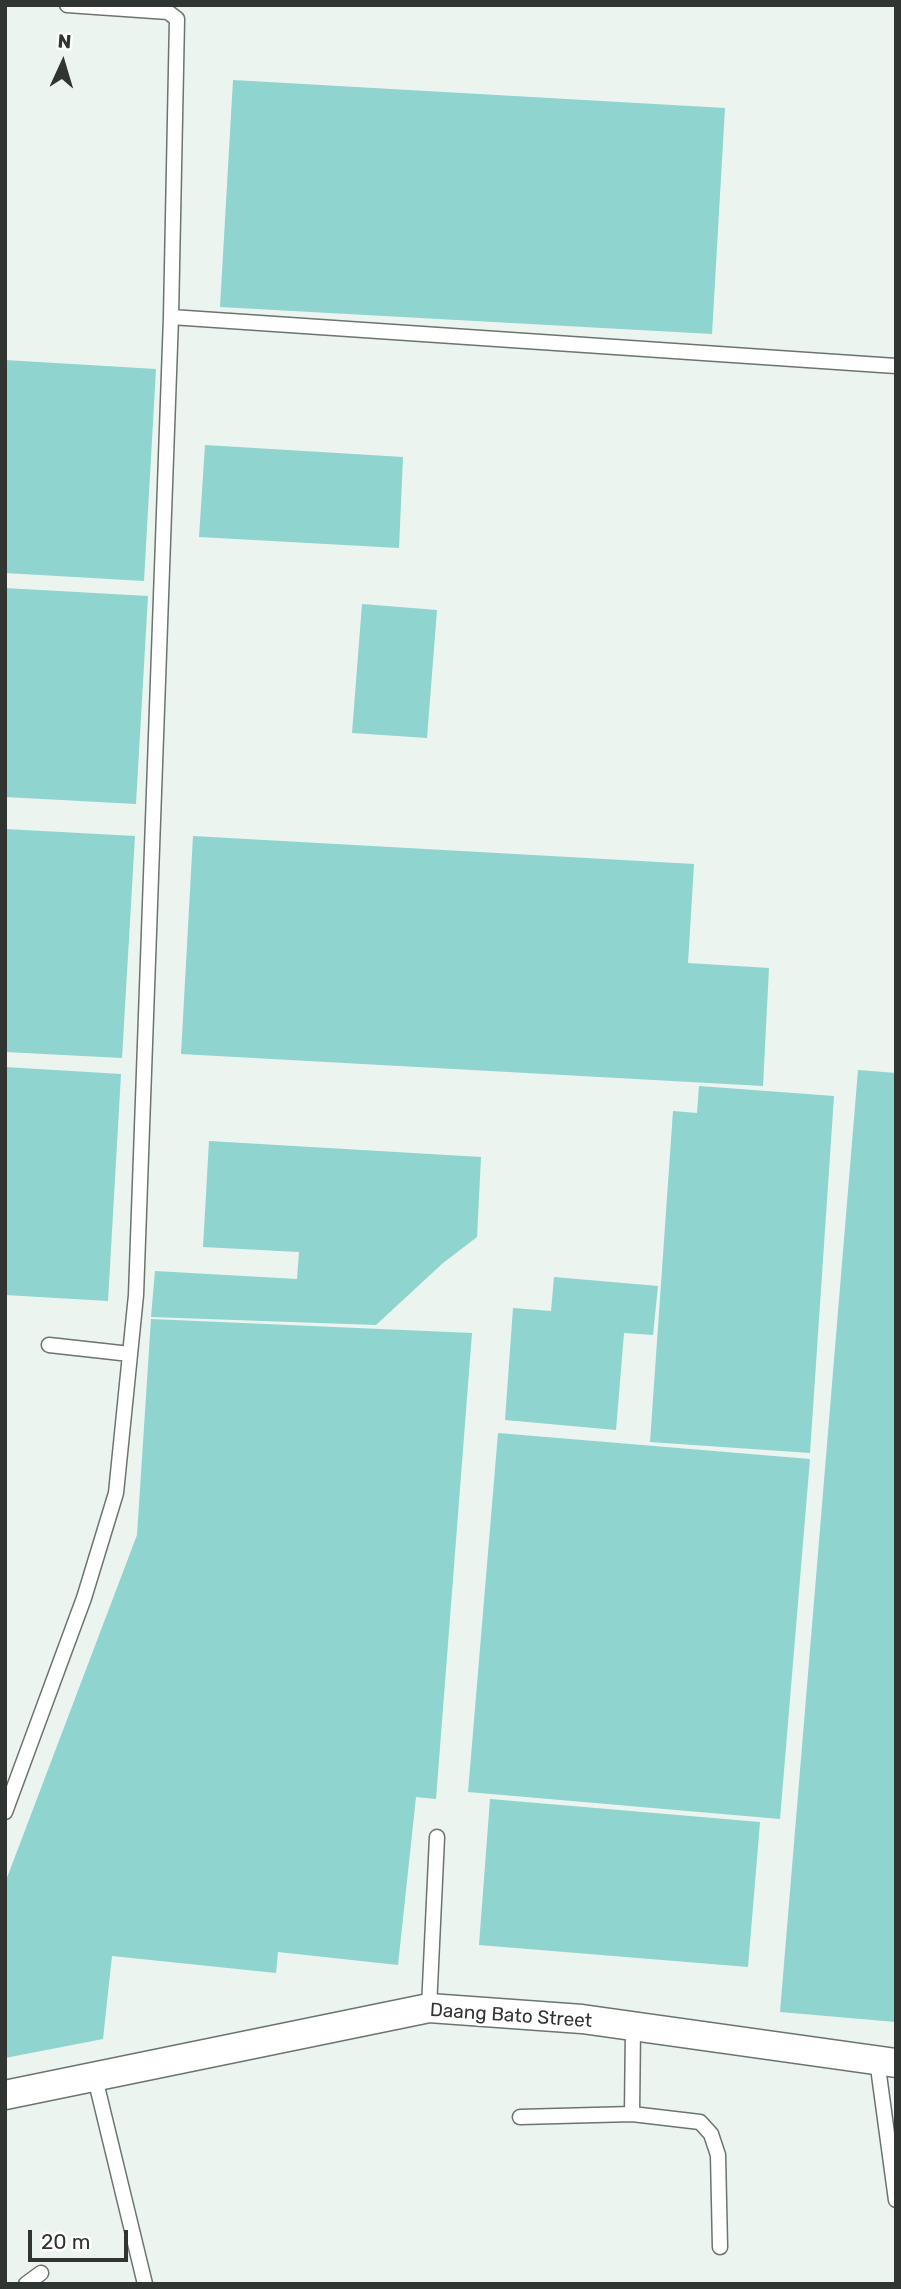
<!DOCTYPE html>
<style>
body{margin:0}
#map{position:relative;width:901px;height:2289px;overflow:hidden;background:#ebf4ee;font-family:Rubik,sans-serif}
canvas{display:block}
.frame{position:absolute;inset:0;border:7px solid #313532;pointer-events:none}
.north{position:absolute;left:28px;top:28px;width:70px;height:70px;-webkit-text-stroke:5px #fff;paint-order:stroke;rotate:4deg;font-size:19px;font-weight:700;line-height:28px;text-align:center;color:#313532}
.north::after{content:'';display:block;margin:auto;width:24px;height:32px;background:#313532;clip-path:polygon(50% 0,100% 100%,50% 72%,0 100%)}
.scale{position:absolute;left:28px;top:2230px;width:100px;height:32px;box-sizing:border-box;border:4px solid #313532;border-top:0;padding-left:9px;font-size:21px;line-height:24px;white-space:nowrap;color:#313532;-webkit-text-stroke:5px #fff;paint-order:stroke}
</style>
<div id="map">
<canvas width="901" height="2289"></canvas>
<div class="frame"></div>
<div class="north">N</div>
<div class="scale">20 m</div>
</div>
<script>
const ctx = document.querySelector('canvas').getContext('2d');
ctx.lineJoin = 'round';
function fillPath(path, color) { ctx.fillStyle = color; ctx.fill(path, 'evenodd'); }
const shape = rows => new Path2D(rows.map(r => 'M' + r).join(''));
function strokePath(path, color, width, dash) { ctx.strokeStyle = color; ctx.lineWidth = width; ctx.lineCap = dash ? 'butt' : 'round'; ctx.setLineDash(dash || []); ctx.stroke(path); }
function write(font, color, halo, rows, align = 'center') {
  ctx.font = font + ' Rubik,sans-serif'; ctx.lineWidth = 5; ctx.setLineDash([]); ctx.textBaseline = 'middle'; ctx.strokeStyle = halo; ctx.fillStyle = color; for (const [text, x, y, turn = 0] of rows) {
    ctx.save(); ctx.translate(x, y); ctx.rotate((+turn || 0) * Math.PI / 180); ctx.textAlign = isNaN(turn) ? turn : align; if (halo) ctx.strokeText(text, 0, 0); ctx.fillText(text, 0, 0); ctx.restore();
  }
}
const building = shape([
 [233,80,725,108,712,334,220,307],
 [5,360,156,369,144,581,5,573],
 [205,445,403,457,399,548,199,537],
 [5,588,148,596,136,804,5,797],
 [362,604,437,610,427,738,352,733],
 [5,829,135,836,122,1058,5,1052],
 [193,836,694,864,688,963,769,968,763,1086,181,1054],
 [5,1067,121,1074,108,1301,5,1295],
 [858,1070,896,1073,896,2022,780,2012],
 [699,1086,834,1096,810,1453,650,1442,673,1111,697,1113],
 [209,1141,481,1157,477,1237,443,1263,376,1325,151,1317,155,1271,297,1279,299,1252,203,1247],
 [554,1277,658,1286,653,1335,624,1333,616,1430,505,1420,513,1308,551,1311],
 [151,1319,472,1333,436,1799,416,1797,398,1965,278,1952,276,1973,112,1956,103,2039,5,2058,5,1883,137,1535],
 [498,1433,810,1459,780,1819,468,1792],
 [490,1799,760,1822,748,1967,479,1945]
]);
const lane = shape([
 [171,317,896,366],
 [49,1345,130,1354],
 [5,1812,84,1598,116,1493,136,1295,171,317,177,19,168,12,67,5],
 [429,2008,437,1837],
 [877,2060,896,2200],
 [95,2078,145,2284],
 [632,2114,700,2122,711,2134,718,2155,720,2247],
 [520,2117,632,2114,633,2027],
 [26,2284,41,2273]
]);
const street = shape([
 [5,2095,429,2008,582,2019,896,2063]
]);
const streetNames = [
 ["Daang Bato Street",511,2016,4]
];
fillPath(building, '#8fd4cf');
strokePath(lane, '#6c746f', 17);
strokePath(street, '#6c746f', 31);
strokePath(lane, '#fff', 14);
strokePath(street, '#fff', 28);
write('19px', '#313532', '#fff', streetNames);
</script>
